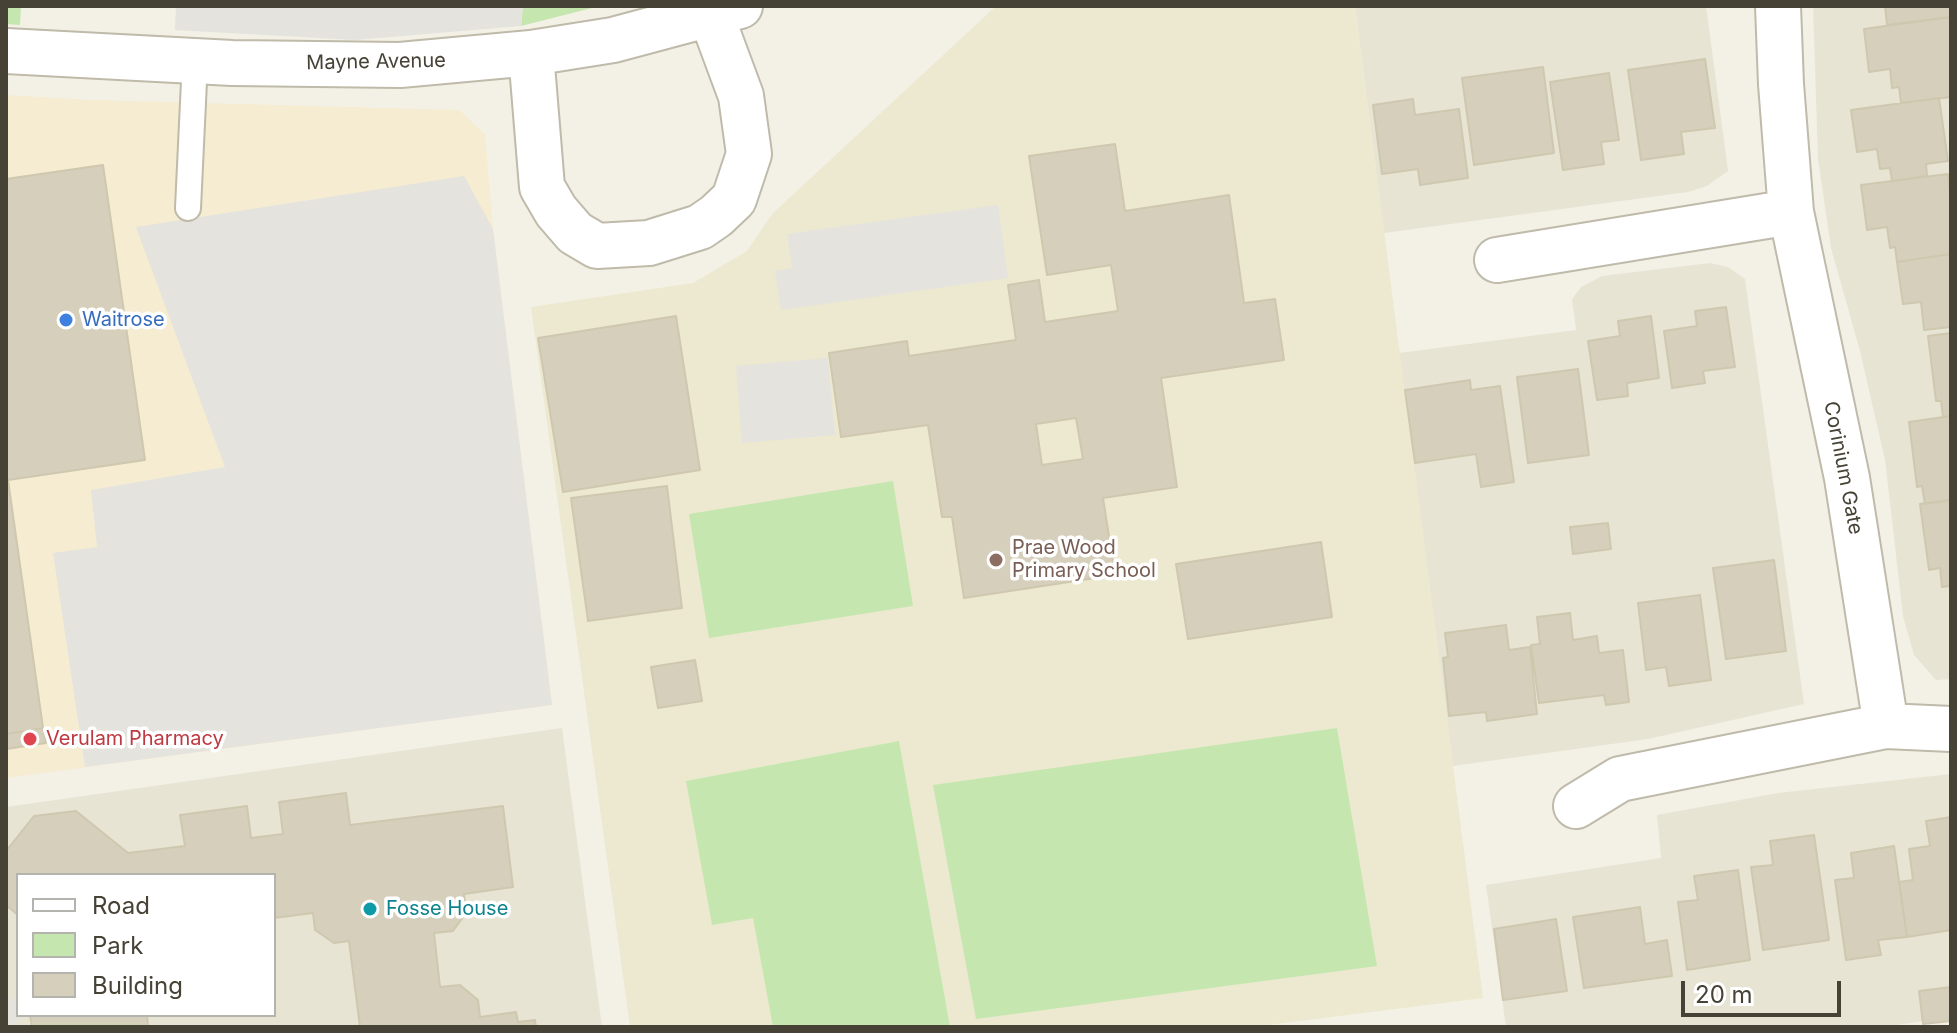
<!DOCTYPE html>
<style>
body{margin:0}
#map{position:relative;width:1957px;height:1033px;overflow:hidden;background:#f3f1e6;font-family:Inter,sans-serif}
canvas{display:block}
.frame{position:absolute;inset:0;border:8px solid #464235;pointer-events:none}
.legend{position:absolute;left:16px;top:873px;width:260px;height:144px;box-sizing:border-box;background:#fff;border:2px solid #b5b3ae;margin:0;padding:10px 14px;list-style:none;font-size:24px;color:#464235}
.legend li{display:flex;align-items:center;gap:16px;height:40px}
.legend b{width:40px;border:2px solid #b5b3ae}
.scale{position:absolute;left:1681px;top:981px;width:160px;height:36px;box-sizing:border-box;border:4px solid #464235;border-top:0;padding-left:10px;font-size:24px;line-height:28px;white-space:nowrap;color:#464235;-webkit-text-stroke:6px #fff;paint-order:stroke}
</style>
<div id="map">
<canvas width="1957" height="1033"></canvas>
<div class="frame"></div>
<ul class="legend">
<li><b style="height:10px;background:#fff"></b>Road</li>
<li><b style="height:22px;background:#c5e7af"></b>Park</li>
<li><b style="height:22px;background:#d5cfbc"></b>Building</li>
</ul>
<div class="scale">20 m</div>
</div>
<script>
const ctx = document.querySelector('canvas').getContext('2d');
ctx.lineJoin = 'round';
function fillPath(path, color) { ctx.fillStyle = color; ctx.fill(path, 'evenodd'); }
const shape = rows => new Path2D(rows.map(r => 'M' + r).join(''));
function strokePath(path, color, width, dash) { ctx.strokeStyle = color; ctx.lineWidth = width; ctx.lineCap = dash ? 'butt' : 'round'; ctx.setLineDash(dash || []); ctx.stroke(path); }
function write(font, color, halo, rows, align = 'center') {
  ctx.font = font + ' Inter,sans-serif'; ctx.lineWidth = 7; ctx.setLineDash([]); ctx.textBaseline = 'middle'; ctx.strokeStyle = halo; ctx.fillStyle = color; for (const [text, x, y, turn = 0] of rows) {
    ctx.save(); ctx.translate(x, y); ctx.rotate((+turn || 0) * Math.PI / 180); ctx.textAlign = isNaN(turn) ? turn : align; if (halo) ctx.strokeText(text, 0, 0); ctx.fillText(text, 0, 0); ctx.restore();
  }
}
const residential = shape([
 [1355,6,1706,6,1728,171,1707,186,1688,192,1384,233],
 [1813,6,1951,6,1951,679,1936,680,1914,655,1903,616,1885,460,1860,351,1831,248,1818,159],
 [1710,263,1728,267,1745,279,1804,704,1648,739,1453,766,1399,353,1576,330,1572,299,1581,287,1602,276],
 [562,728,602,1027,6,1027,6,807],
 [18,875,274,875,274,1015,18,1015],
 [1951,774,1951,1017,1883,1027,1506,1027,1486,885,1661,858,1657,815,1778,793]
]);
const commercial = shape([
 [6,95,92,100,459,110,485,134,493,229,552,705,6,778]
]);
const education = shape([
 [996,6,1355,6,1483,998,1252,1027,630,1027,531,307,693,283,747,251,772,214]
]);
const green = shape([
 [6,6,21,6,20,25,6,24],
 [523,6,600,6,521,26],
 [893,481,913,606,709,638,689,514],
 [1337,728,1377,966,976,1019,933,785],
 [899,741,950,1027,773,1027,753,918,712,925,686,781]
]);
const parking = shape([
 [176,6,523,6,521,26,355,40,175,30],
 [464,176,493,229,552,705,85,767,53,553,97,547,91,490,225,467,136,227],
 [998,205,1008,278,781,310,775,271,792,268,787,234],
 [828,358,835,435,742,443,736,366],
 [6,995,18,1004,18,1015,22,1015,12,1027,6,1027]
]);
const building = shape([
 [1885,6,1951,6,1951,17,1887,25,1885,6],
 [1951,17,1951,97,1901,103,1899,87,1892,88,1890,69,1869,72,1864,29,1951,17],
 [1705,59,1715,128,1681,132,1684,154,1641,160,1628,70,1705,59],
 [1543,67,1554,153,1474,165,1462,78,1543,67],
 [1609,73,1619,140,1601,142,1604,164,1563,170,1550,82,1609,73],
 [1939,98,1948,161,1926,164,1927,176,1892,181,1890,168,1880,169,1877,149,1857,152,1851,110,1939,98],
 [1413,99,1415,115,1459,109,1468,178,1420,185,1418,169,1382,174,1373,105,1413,99],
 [1115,144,1125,211,1229,195,1244,303,1275,299,1284,360,1161,378,1177,487,1103,498,1115,575,964,598,952,517,942,517,928,425,841,437,829,353,907,341,909,356,1016,340,1008,285,1039,280,1045,322,1118,311,1111,265,1047,275,1029,156,1115,144],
 [1076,418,1083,459,1042,465,1036,424,1076,418],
 [103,165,145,460,8,480,43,728,6,734,6,179,103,165],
 [1948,174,1951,200,1951,254,1897,262,1895,247,1890,248,1887,227,1867,230,1861,185,1948,174],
 [1951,254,1951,327,1924,330,1921,302,1903,304,1897,262,1951,254],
 [1726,307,1735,367,1703,371,1705,383,1672,388,1664,331,1697,326,1695,311,1726,307],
 [676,316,700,470,563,492,538,338,676,316],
 [1651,316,1659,378,1627,383,1628,396,1597,400,1588,341,1620,336,1618,321,1651,316],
 [1951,333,1951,416,1943,417,1941,401,1936,401,1928,336,1951,333],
 [1578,369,1589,455,1528,463,1517,377,1578,369],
 [1470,380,1471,390,1500,386,1514,482,1481,487,1476,454,1415,463,1405,390,1470,380],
 [1951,416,1951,500,1925,504,1922,486,1917,487,1909,422,1951,416],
 [667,486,682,608,588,621,571,498,667,486],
 [1951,500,1951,586,1942,587,1940,568,1929,570,1920,504,1951,500],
 [1608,523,1611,549,1573,554,1570,527,1608,523],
 [1321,542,1332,617,1188,639,1176,564,1321,542],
 [1774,560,1786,651,1726,659,1713,568,1774,560],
 [1700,595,1711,680,1669,686,1666,667,1646,670,1638,603,1700,595],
 [1570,613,1573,640,1597,636,1599,653,1623,650,1629,702,1606,705,1604,695,1539,703,1531,645,1540,644,1537,617,1570,613],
 [1506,625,1509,650,1530,647,1537,714,1487,721,1486,712,1449,716,1443,658,1448,657,1445,633,1506,625],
 [695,660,702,701,658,708,651,667,695,660],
 [43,728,46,743,6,749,6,734,43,728],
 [346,793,350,825,503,806,513,887,464,894,466,913,453,931,434,933,440,987,460,985,478,1000,480,1017,516,1012,518,1022,535,1020,536,1027,360,1027,349,941,334,943,315,930,313,913,274,918,274,875,18,875,18,915,6,905,6,851,34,816,76,811,128,853,185,846,180,815,247,806,251,838,283,834,279,802,346,793],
 [1951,817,1951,930,1907,937,1899,882,1913,880,1909,849,1930,846,1926,821,1951,817],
 [1814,835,1829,940,1763,950,1751,867,1773,865,1770,841,1814,835],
 [1894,846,1907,937,1878,940,1881,955,1846,960,1835,880,1854,878,1851,853,1894,846],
 [1738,870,1750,960,1687,970,1678,902,1698,900,1694,876,1738,870],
 [1640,907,1645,944,1667,940,1672,976,1584,988,1573,917,1640,907],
 [1556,919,1567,991,1503,1000,1494,929,1556,919],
 [1951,987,1951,1021,1923,1024,1919,991,1951,987],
 [30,1015,147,1015,148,1027,32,1027,30,1015]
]);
const service = shape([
 [188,208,195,60]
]);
const minor = shape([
 [1778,6,1781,84,1791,212,1847,478,1886,726,1951,729],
 [6,51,232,63,400,65,531,53,613,40,740,6],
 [531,53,542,187,556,211,575,233,597,246,649,243,700,227,716,216,734,199,749,154,741,96,711,15],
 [1497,260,1791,212],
 [1576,806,1620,779,1886,726]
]);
const markers = [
 [66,320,8,"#3f7fe0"],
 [996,560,8,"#8d6e63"],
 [30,739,8,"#e0444e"],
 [370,909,8,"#0f9aa8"]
];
const streetNames = [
 ["Mayne Avenue",376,62,-1],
 ["Corinium Gate",1843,468,79]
];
const shopNames = [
 ["Waitrose",82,320]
];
const educationNames = [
 ["Prae Wood",1012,548],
 ["Primary School",1012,571]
];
const healthNames = [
 ["Verulam Pharmacy",46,739]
];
const cultureNames = [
 ["Fosse House",386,909]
];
fillPath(residential, '#e7e4d4');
fillPath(commercial, '#f5ecd1');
fillPath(education, '#ece9d0');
fillPath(green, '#c5e7af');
fillPath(parking, '#e4e3de');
fillPath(building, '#d5cfbc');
strokePath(building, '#cfc8af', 2);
strokePath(service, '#bfbaa9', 28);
strokePath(minor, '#bfbaa9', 48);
strokePath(service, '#fff', 24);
strokePath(minor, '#fff', 44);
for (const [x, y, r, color] of markers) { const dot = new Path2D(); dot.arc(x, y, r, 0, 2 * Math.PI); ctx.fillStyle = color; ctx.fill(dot); strokePath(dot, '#fff', 3); }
write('20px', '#464235', '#fff', streetNames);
write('20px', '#366cbe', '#fff', shopNames, 'left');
write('20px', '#785e54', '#fff', educationNames, 'left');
write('20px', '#be3a42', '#fff', healthNames, 'left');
write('20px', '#0d838f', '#fff', cultureNames, 'left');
</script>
